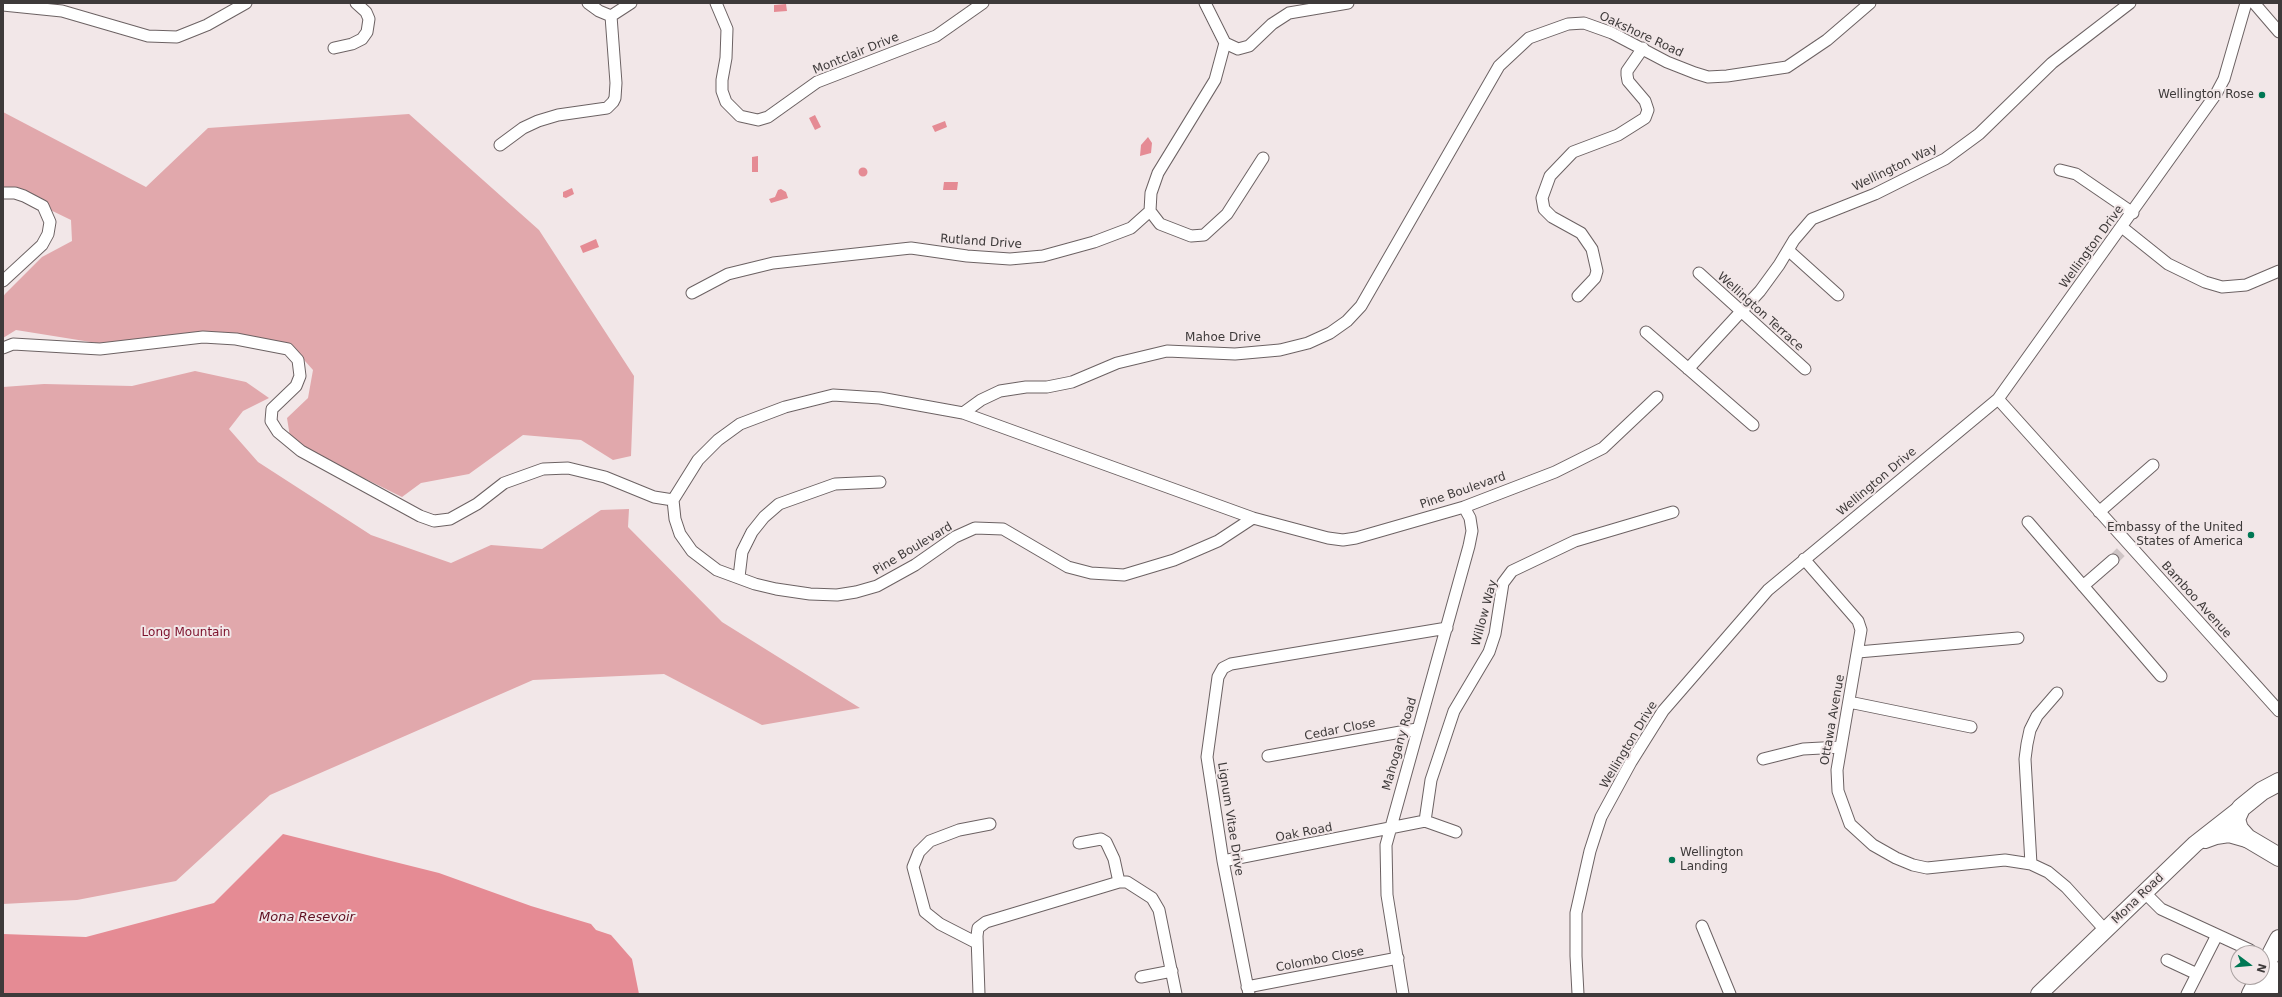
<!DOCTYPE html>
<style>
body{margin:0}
#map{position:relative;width:2282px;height:997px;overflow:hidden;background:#f2e7e8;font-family:"DejaVu Sans",sans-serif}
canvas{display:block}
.frame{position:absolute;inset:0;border:4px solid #3e3a3a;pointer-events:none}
.north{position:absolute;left:2230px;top:945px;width:40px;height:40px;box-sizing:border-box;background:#f2e7e8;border:1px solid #aaa2a2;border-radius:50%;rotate:106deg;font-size:11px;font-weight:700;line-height:16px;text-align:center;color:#3e3a3a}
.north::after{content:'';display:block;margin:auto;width:14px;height:18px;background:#007854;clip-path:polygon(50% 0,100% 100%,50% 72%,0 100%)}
</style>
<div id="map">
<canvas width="2282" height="997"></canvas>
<div class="frame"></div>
<div class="north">N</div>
</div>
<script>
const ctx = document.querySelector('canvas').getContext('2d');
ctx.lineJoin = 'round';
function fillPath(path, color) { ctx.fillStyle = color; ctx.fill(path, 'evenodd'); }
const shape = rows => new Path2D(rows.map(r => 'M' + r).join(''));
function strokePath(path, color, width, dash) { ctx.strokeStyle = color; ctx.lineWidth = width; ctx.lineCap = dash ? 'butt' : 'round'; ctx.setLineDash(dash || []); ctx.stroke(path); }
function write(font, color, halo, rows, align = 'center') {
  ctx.font = font + ' "DejaVu Sans",sans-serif'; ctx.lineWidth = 4; ctx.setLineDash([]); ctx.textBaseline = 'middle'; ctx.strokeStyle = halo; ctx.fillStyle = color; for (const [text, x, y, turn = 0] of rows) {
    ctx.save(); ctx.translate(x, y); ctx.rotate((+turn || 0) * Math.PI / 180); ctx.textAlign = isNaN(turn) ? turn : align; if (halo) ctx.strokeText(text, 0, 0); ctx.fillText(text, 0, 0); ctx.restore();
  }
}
const green = shape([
 [3,112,146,187,208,128,409,114,539,230,634,376,631,456,613,460,581,440,523,435,469,474,421,483,402,497,309,451,290,437,287,418,308,398,313,370,297,352,206,331,164,339,97,343,16,330,3,338,3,297,5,294,42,257,72,241,71,220,36,203,3,194],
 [195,371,246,382,269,398,243,411,229,429,258,462,371,535,451,563,491,545,542,549,601,510,629,509,628,527,722,622,860,708,762,725,664,674,533,680,270,795,176,881,77,900,3,904,3,387,44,384,132,386]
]);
const water = shape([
 [786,4,787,11,774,12,774,5],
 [815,115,821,127,815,130,809,118],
 [945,121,947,127,935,132,932,126],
 [1148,137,1152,143,1151,153,1140,156,1141,145],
 [758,156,758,172,752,172,752,157],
 '858.5 172a4.5 4.5 0 1 1 9 0a4.5 4.5 0 1 1-9 0Z',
 [944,182,958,182,957,190,943,190],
 [572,188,574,194,566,198,563,197,563,192],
 [781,189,786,192,788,198,771,203,769,199,775,197,778,190],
 [596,239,599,247,583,253,580,246],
 [283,834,439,873,531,906,591,924,596,930,611,935,632,959,639,994,3,994,3,934,86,937,214,903]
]);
const streetTunnel = shape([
 [2113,560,2122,551]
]);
const street = shape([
 [588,3,599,11,611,16,631,3],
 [716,3,727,29,726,58,722,80,722,91,726,102,740,116,758,120,768,117,817,82,936,36,983,3],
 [1205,3,1225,43,1238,49,1249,46,1272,24,1289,13,1348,3],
 [2254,3,2279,32],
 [3,5,62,11,148,36,177,37,207,25,246,3],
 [334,48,352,44,362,39,367,32,369,19,366,12,356,3],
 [500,145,523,128,538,121,558,115,607,108,613,102,615,98,616,83,611,16],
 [2060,170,2076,174,2133,213],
 [3,193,15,193,24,196,43,206,50,222,48,234,42,245,3,281],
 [1150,211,1160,224,1191,236,1204,235,1227,214,1263,158],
 [2123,228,2168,264,2205,282,2222,287,2246,285,2279,271],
 [1788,250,1838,295],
 [1699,273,1805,369],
 [692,293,728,274,773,263,911,248,967,256,1010,259,1043,256,1094,242,1131,228,1150,211,1151,193,1158,173,1215,80,1225,43],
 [1578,296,1595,278,1597,271,1592,249,1581,233,1552,217,1544,209,1542,198,1550,176,1573,152,1618,135,1645,118,1648,110,1645,101,1628,81,1627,75,1627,71,1643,48],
 [1646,332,1753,425],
 [3,348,13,344,100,349,203,337,236,339,288,349,298,360,300,376,296,386,272,409,271,421,278,432,301,451,420,516,434,521,450,519,477,504,504,483,543,469,568,468,605,477,654,497,673,500],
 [1688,369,1760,291,1779,265,1794,240,1812,219,1875,194,1945,159,1979,134,2052,63,2130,3],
 [1998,399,2279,711],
 [963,413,981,400,1000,391,1026,387,1047,387,1072,382,1117,363,1167,351,1235,354,1280,350,1308,343,1330,333,1347,321,1361,306,1499,66,1529,38,1568,24,1584,23,1612,33,1667,62,1695,73,1708,77,1727,76,1787,67,1827,40,1870,3],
 [2099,512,2153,465],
 [1253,518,1218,541,1174,560,1124,575,1091,573,1068,567,1003,529,975,528,955,537,915,565,877,586,856,592,837,595,810,594,776,589,755,584,717,570,692,551,680,534,675,519,673,500,698,460,718,440,740,424,785,407,833,395,880,398,963,413,1253,518,1328,538,1343,540,1356,538,1464,507,1555,472,1603,448,1657,397],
 [2028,522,2161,676],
 [1804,559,1858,621,1861,630,1837,770,1838,791,1850,824,1873,845,1896,858,1913,865,1927,868,2005,860,2031,864,2048,872,2066,887,2106,931],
 [739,577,742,552,752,532,764,517,779,504,835,484,880,482],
 [2083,586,2113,560],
 [1858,652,2018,638],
 [1849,702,1971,727],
 [1268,756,1417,729],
 [1763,759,1803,749,1841,747],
 [1425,821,1431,780,1454,711,1489,652,1495,634,1503,583,1512,571,1575,541,1673,512],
 [1079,843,1101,839,1106,842,1114,859,1119,882],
 [1223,861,1425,821,1456,832],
 [2031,864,2025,759,2027,744,2030,730,2037,716,2057,693],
 [2144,892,2161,909,2250,950],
 [1702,926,1730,994],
 [977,943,940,924,925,912,913,867,919,852,930,841,959,830,990,824],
 [2167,960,2197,974],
 [1141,977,1172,971],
 [1247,987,1398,958],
 [979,994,977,936,978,928,986,922,1119,882,1127,882,1152,898,1159,910,1176,994],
 [1249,994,1223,861,1207,757,1218,677,1223,668,1231,664,1447,628],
 [1403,994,1387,895,1386,845,1469,546,1472,531,1470,518,1464,507],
 [1578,994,1576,956,1576,913,1590,851,1601,817,1631,762,1663,711,1768,590,1998,399,2216,94,2224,79,2246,3],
 [2187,994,2217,935]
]);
const secondary = shape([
 [2205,840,2216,836,2229,834,2250,840],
 [2039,994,2195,844,2241,808]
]);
const primary = shape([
 [2279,782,2262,791,2241,808,2236,819,2239,829,2247,838,2279,857],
 [2262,972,2279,939],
 [2251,994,2260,977],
 [2267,994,2279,971]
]);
const markers = [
 [2262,95,4,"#007854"],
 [2251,535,4,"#007854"],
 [1672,860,4,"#007854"]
];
const streetNames = [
 ["Oakshore Road",1641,35,25],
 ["Montclair Drive",856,54,-22],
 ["Wellington Way",1895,168,-26],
 ["Rutland Drive",981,242,4],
 ["Wellington Drive",2092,247,-54],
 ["Wellington Terrace",1760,312,42],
 ["Mahoe Drive",1223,338],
 ["Wellington Drive",1877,482,-40],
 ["Pine Boulevard",1463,491,-19],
 ["Pine Boulevard",913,549,-31],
 ["Bamboo Avenue",2196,600,48],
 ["Willow Way",1485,613,-75],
 ["Ottawa Avenue",1833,720,-80],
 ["Cedar Close",1340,730,-11],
 ["Mahogany Road",1400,744,-74],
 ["Wellington Drive",1629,745,-59],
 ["Lignum Vitae Drive",1230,819,81],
 ["Oak Road",1304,833,-11],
 ["Mona Road",2138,899,-44],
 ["Colombo Close",1320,960,-11]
];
const poiNames = [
 ["Wellington Rose",2254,95],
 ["Embassy of the United",2243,528],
 ["States of America",2243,542],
 ["Wellington",1680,853,"left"],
 ["Landing",1680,867,"left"]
];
const parkNames = [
 ["Long Mountain",186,633]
];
const waterNames = [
 ["Mona Resevoir",307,918]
];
fillPath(green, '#e1a8ac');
fillPath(water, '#e58b94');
strokePath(streetTunnel, '#cec4c5', 11, [11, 5.5]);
strokePath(street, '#6c6263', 13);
strokePath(secondary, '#6c6263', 18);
strokePath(primary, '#6c6263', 20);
strokePath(street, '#fff', 11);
strokePath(secondary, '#fff', 16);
strokePath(primary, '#fff', 18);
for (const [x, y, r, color] of markers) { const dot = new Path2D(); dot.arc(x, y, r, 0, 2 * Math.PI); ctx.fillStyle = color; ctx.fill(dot); strokePath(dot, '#f2e7e8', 1.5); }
write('12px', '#3e3a3a', '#f2e7e8', streetNames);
write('12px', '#3e3a3a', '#f2e7e8', poiNames, 'right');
write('12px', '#7d112c', '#f2e7e8', parkNames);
write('italic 13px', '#601022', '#f2e7e8', waterNames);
</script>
